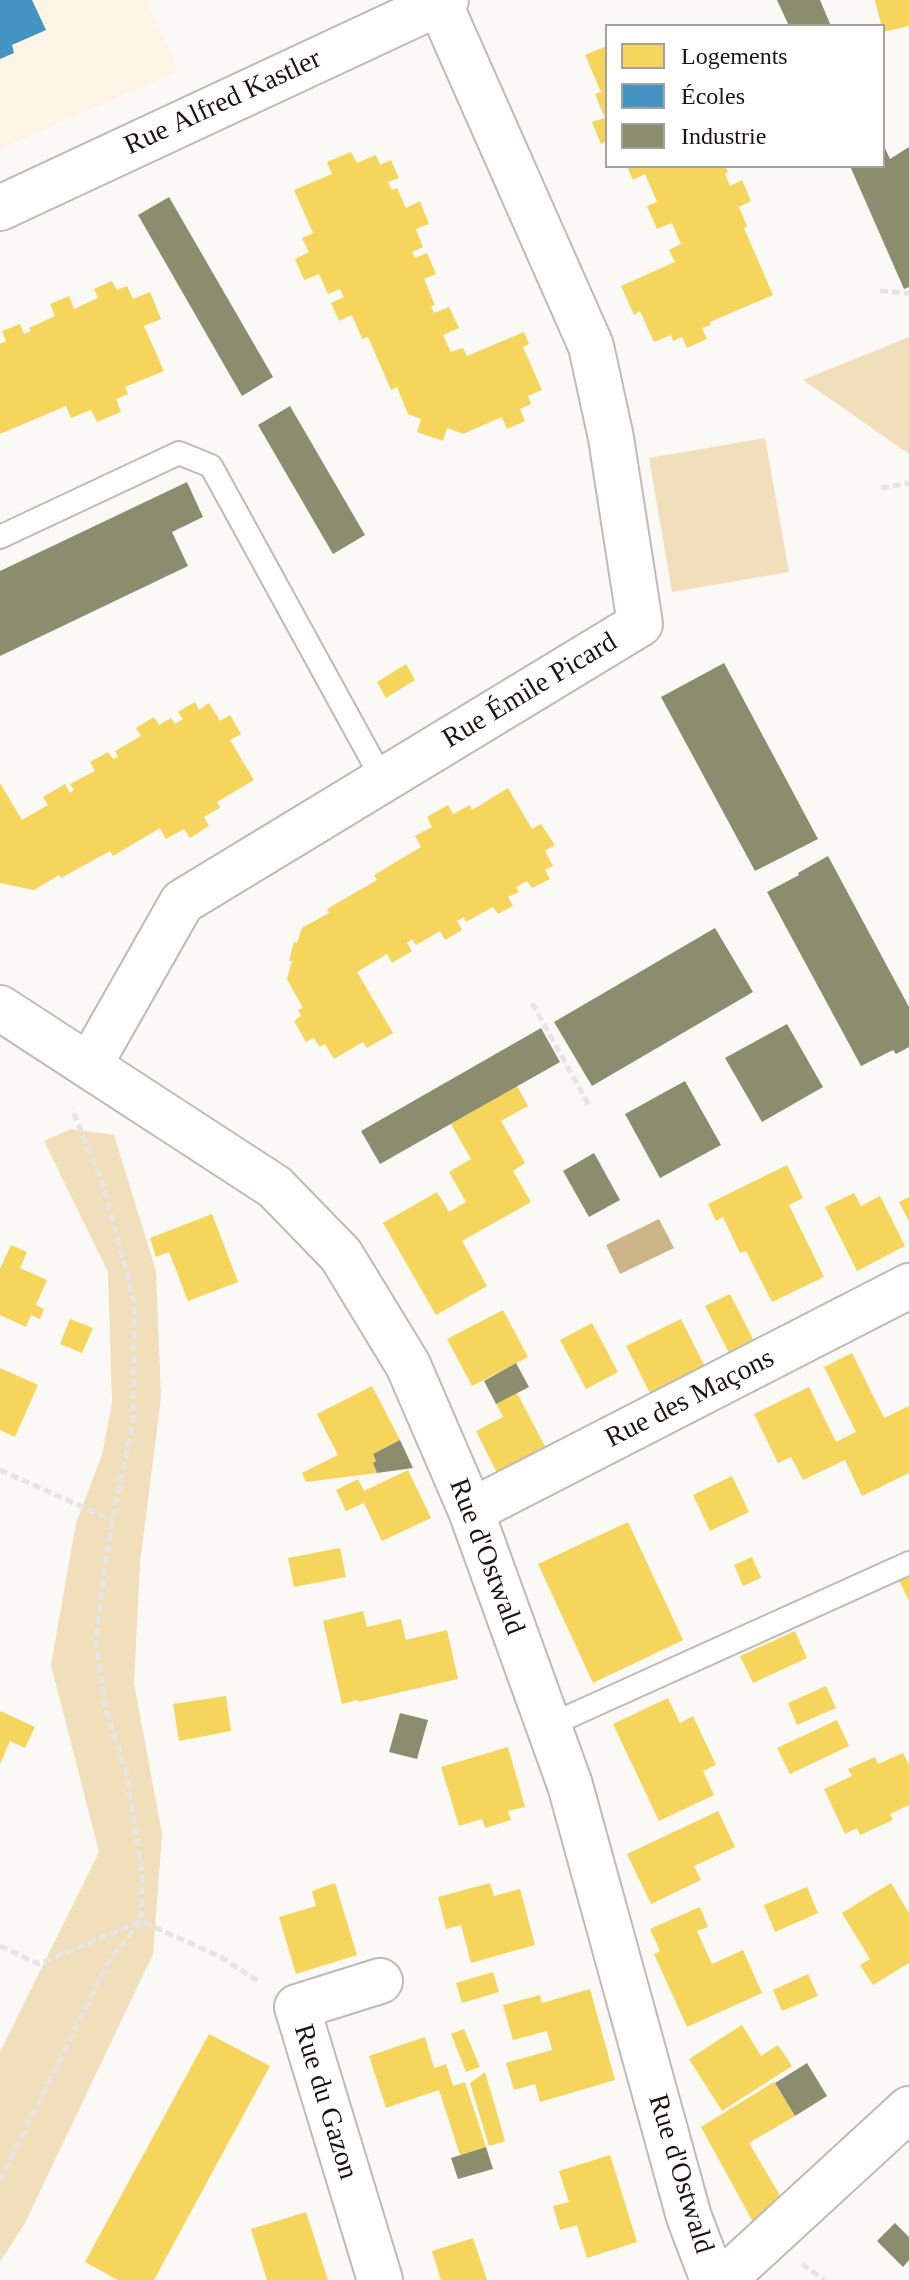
<!DOCTYPE html>
<meta charset="utf-8">
<style>
body{margin:0}
#map{position:relative;width:909px;height:2280px;overflow:hidden;background:#fbf9f6;font-family:Georgia,serif}
canvas{display:block}
.legend{position:absolute;left:605px;top:24px;width:280px;height:144px;box-sizing:border-box;background:#fff;border:2px solid #a3a29f;margin:0;padding:10px 14px;list-style:none;font-size:24px;color:#19160f}
.legend li{display:flex;align-items:center;gap:16px;height:40px}
.legend b{width:40px;border:2px solid #a3a29f}
</style>
<div id="map">
<canvas width="909" height="2280"></canvas>
<ul class="legend">
<li><b style="height:22px;background:#f6d55c"></b>Logements</li>
<li><b style="height:22px;background:#4393c3"></b>Écoles</li>
<li><b style="height:22px;background:#8c8c6e"></b>Industrie</li>
</ul>
</div>
<script>
const ctx = document.querySelector('canvas').getContext('2d');
ctx.lineJoin = 'round';
function fillPath(path, color) { ctx.fillStyle = color; ctx.fill(path, 'evenodd'); }
const shape = rows => new Path2D(rows.map(r => 'M' + r).join(''));
function strokePath(path, color, width, dash) { ctx.strokeStyle = color; ctx.lineWidth = width; ctx.lineCap = dash ? 'butt' : 'round'; ctx.setLineDash(dash || []); ctx.stroke(path); }
function write(font, color, halo, rows, align = 'center') {
  ctx.font = font + ' Georgia,serif'; ctx.lineWidth = 8; ctx.setLineDash([]); ctx.textBaseline = 'middle'; ctx.strokeStyle = halo; ctx.fillStyle = color; for (const [text, x, y, turn = 0] of rows) {
    ctx.save(); ctx.translate(x, y); ctx.rotate((+turn || 0) * Math.PI / 180); ctx.textAlign = isNaN(turn) ? turn : align; if (halo) ctx.strokeText(text, 0, 0); ctx.fillText(text, 0, 0); ctx.restore();
  }
}
const built = shape([
 [0,0,146,0,178,71,0,149]
]);
const green = shape([
 [909,337,909,454,803,380],
 [765,438,789,572,672,592,649,458],
 [71,1129,114,1135,156,1271,161,1397,140,1563,134,1683,162,1834,153,1954,25,2223,0,2262,0,2052,99,1852,51,1665,76,1523,102,1455,112,1402,108,1272,44,1141]
]);
const water = shape([
 [659,1219,674,1248,620,1274,606,1245]
]);
const homes = shape([
 [875,0,909,0,909,26,883,32],
 [607,46,607,141,601,144,592,122,605,118,595,94,601,92,585,55],
 [351,152,357,163,376,155,380,165,391,160,399,178,388,182,392,190,397,188,406,208,420,201,429,224,416,229,423,247,412,252,415,258,427,253,436,274,424,279,435,305,431,306,434,313,449,307,459,328,443,335,451,352,463,348,467,356,524,332,529,344,523,347,542,390,528,396,531,404,520,409,525,421,507,429,502,417,463,434,447,428,443,441,417,432,421,419,408,414,397,387,391,390,368,337,362,339,352,315,339,321,331,303,344,297,340,289,328,294,319,274,304,280,295,259,309,252,302,238,313,233,294,190,332,174,327,162],
 [627,166,725,166,728,172,725,174,730,186,742,180,751,201,739,207,747,226,744,228,773,295,710,322,711,325,702,328,707,339,687,348,682,337,673,341,671,335,654,342,640,311,634,315,621,286,675,262,669,250,681,244,672,223,657,229,647,206,657,202,645,174,633,180],
 [112,281,117,290,127,286,133,299,150,292,161,319,144,326,164,371,125,387,128,394,116,399,121,412,97,422,91,410,71,418,66,406,0,434,0,344,6,341,2,331,20,324,24,334,31,331,29,328,55,316,50,304,69,296,74,309,98,298,94,289],
 [406,664,415,680,386,698,377,682],
 [195,702,199,710,209,703,220,721,230,715,241,734,230,740,254,780,217,802,220,808,204,817,209,826,190,838,184,829,166,839,160,828,113,856,110,851,61,878,59,875,34,890,0,883,0,783,22,820,48,805,43,797,65,784,70,793,74,790,70,784,95,771,90,762,108,752,113,759,118,757,115,751,141,736,136,728,154,717,159,725,171,718,175,724,183,719,178,712],
 [508,788,532,829,541,824,555,845,545,851,553,866,545,870,550,879,532,888,527,881,516,887,519,892,508,897,513,906,498,914,493,907,466,922,464,917,457,921,462,930,445,940,440,931,416,945,412,939,407,943,412,951,392,963,387,954,357,972,393,1033,367,1048,363,1042,334,1059,325,1044,320,1047,314,1038,306,1042,294,1021,301,1016,298,1010,303,1008,287,979,292,961,289,961,294,942,297,943,302,928,329,913,327,909,377,880,374,875,421,847,415,836,432,827,427,817,448,805,453,814,470,805,472,810],
 [517,1086,528,1106,501,1121,525,1163,513,1171,531,1202,462,1241,487,1286,436,1315,383,1223,437,1192,449,1212,466,1202,449,1172,471,1159,451,1124],
 [787,1165,803,1198,789,1205,824,1277,772,1302,746,1251,740,1253,723,1217,716,1221,708,1204],
 [854,1193,861,1206,880,1196,905,1246,857,1271,825,1207],
 [909,1197,909,1221,899,1202],
 [212,1214,238,1282,188,1301,169,1252,156,1257,150,1238],
 [11,1245,27,1252,20,1268,47,1280,36,1305,44,1309,40,1319,31,1315,26,1327,0,1315,0,1269],
 [730,1294,755,1343,730,1355,705,1306],
 [503,1310,528,1357,472,1386,447,1339],
 [70,1319,93,1328,82,1353,60,1344],
 [681,1319,705,1367,651,1395,626,1346],
 [592,1323,618,1372,586,1389,560,1340],
 [852,1353,884,1418,909,1406,909,1473,862,1496,845,1460,803,1480,791,1457,778,1463,754,1414,809,1387,836,1442,856,1432,824,1367],
 [0,1368,38,1385,15,1437,0,1430],
 [372,1386,400,1440,373,1454,376,1461,373,1463,377,1473,306,1482,302,1473,338,1455,317,1414],
 [517,1393,546,1448,497,1473,476,1431,503,1417,496,1404],
 [408,1470,431,1518,382,1541,364,1503,346,1511,336,1490,358,1479,364,1491],
 [732,1476,749,1512,710,1531,693,1495],
 [628,1522,683,1640,593,1683,538,1564],
 [340,1548,346,1577,294,1587,288,1558],
 [752,1557,761,1578,743,1586,734,1565],
 [909,1574,909,1601,899,1580],
 [363,1611,367,1627,401,1619,406,1640,447,1630,458,1679,358,1702,358,1700,342,1704,323,1621],
 [795,1631,807,1658,753,1683,740,1656],
 [826,1686,836,1708,797,1725,788,1703],
 [226,1696,231,1731,179,1741,173,1704],
 [668,1698,680,1723,693,1716,716,1765,703,1771,714,1795,659,1821,613,1724],
 [0,1711,35,1727,25,1748,10,1741,0,1764],
 [837,1720,849,1746,790,1774,777,1748],
 [508,1747,525,1807,508,1811,511,1820,485,1828,482,1819,459,1826,441,1767],
 [903,1753,909,1765,909,1805,890,1814,893,1820,860,1835,857,1828,845,1834,824,1789,852,1776,848,1769,875,1757,878,1764],
 [718,1811,735,1847,694,1866,701,1880,651,1904,627,1854],
 [335,1883,357,1955,296,1974,279,1917,316,1906,312,1891],
 [490,1883,494,1896,520,1889,535,1945,471,1963,461,1925,446,1929,438,1897],
 [891,1883,909,1913,909,1963,873,1985,860,1965,870,1959,842,1913],
 [807,1887,818,1913,775,1932,764,1905],
 [700,1907,708,1927,697,1931,712,1964,743,1950,762,1993,687,2027,654,1954,660,1951,650,1929],
 [493,1972,499,1992,462,2003,456,1983],
 [808,1974,818,1996,782,2011,773,1990],
 [590,1989,615,2080,540,2102,535,2084,514,2090,506,2063,552,2050,547,2031,513,2040,503,2005,540,1995,542,2003],
 [742,2025,761,2056,778,2045,792,2066,722,2111,689,2059],
 [464,2029,480,2067,466,2072,451,2034],
 [209,2034,270,2066,154,2280,118,2280,85,2262],
 [425,2037,434,2068,446,2064,453,2086,465,2082,486,2147,460,2155,439,2090,386,2108,369,2056],
 [485,2072,505,2141,489,2146,470,2083],
 [774,2082,795,2116,749,2143,785,2204,754,2224,701,2127],
 [610,2155,637,2242,587,2258,577,2225,560,2230,553,2206,569,2202,559,2171],
 [306,2212,328,2280,267,2280,251,2229],
 [473,2238,487,2280,441,2280,432,2251]
]);
const schools = shape([
 [0,0,32,0,46,30,12,45,14,53,0,59]
]);
const industry = shape([
 [777,0,820,0,831,26,789,26],
 [883,144,890,159,909,147,909,287,904,289,850,166,883,166],
 [169,197,273,377,242,396,138,215],
 [290,406,365,535,333,554,258,425],
 [187,482,203,517,172,532,188,566,0,656,0,571],
 [724,663,818,839,755,871,661,697],
 [828,856,909,1007,909,1047,896,1054,893,1050,861,1066,767,892,799,875,798,873],
 [715,928,753,992,592,1086,554,1022],
 [787,1024,823,1087,762,1122,725,1058],
 [541,1028,560,1062,380,1164,361,1131],
 [685,1081,721,1145,660,1178,625,1114],
 [594,1153,620,1200,589,1217,563,1171],
 [516,1363,529,1387,496,1404,484,1381],
 [400,1440,413,1468,377,1473,373,1463,376,1461,373,1454],
 [400,1713,428,1720,417,1759,389,1752],
 [807,2063,827,2096,795,2116,775,2083],
 [486,2147,493,2169,458,2179,451,2158],
 [895,2223,909,2237,909,2260,903,2267,877,2241]
]);
const path = shape([
 [880,291,909,293],
 [881,488,909,483],
 [532,1003,590,1107],
 [0,1470,112,1520],
 [0,1946,39,1964,141,1921,142,1871,126,1771,105,1708,96,1637,112,1520,133,1423,134,1300,102,1182,72,1109],
 [0,2181,108,1962,141,1921,221,1957,259,1982],
 [802,2264,824,2280]
]);
const lane = shape([
 [0,537,179,453,211,466,383,780],
 [548,1726,909,1563]
]);
const street = shape([
 [89,1066,182,902,640,624,611,438,591,346,438,0],
 [471,1511,909,1286],
 [380,2280,297,2007,380,1981],
 [723,2280,909,2109]
]);
const secondary = shape([
 [0,208,446,0],
 [0,1008,275,1187,341,1255,408,1365,471,1511,570,1785,689,2217,713,2280]
]);
const streetNames = [
 ["Rue Alfred Kastler",223,103,-25],
 ["Rue Émile Picard",530,691,-31],
 ["Rue des Maçons",690,1399,-27],
 ["Rue d'Ostwald",486,1557,69],
 ["Rue du Gazon",325,2102,73],
 ["Rue d'Ostwald",680,2174,73]
];
fillPath(built, '#fdf5e6');
fillPath(green, '#f1deba');
fillPath(water, '#cbb485');
fillPath(homes, '#f6d55c');
fillPath(schools, '#4393c3');
fillPath(industry, '#8c8c6e');
strokePath(lane, '#bdbbb6', 26);
strokePath(street, '#bdbbb6', 48);
strokePath(secondary, '#bdbbb6', 48);
strokePath(path, '#e6e5e3', 5, [8, 4]);
strokePath(lane, '#fefefe', 22);
strokePath(street, '#fefefe', 44);
strokePath(secondary, '#fefefe', 44);
write('28px', '#19160f', '#fff', streetNames);
</script>
